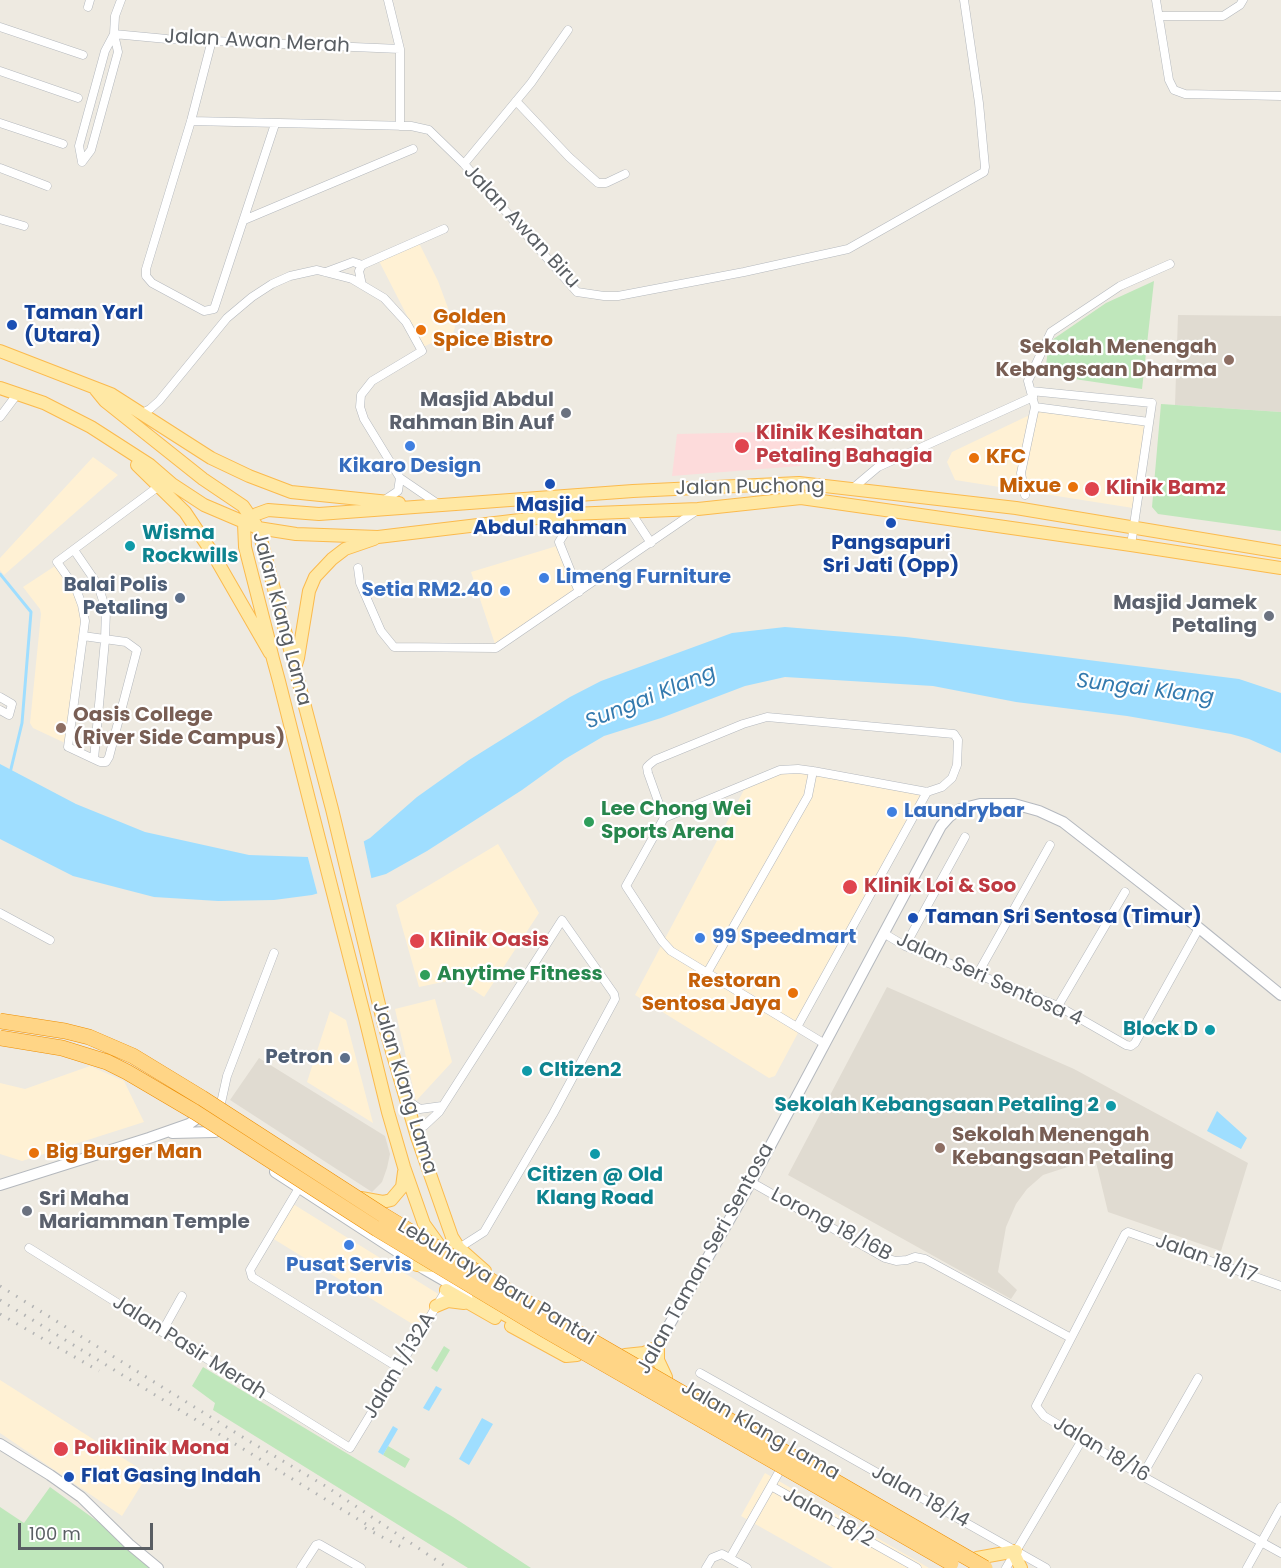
<!DOCTYPE html>
<style>
body{margin:0}
#map{position:relative;width:1281px;height:1568px;overflow:hidden;background:#eeeae1;font-family:Poppins,sans-serif}
canvas{display:block}
.scale{position:absolute;left:18px;top:1523px;width:135px;height:27px;box-sizing:border-box;border:3px solid #595e63;border-top:0;padding-left:8px;font-size:18px;line-height:21px;white-space:nowrap;color:#595e63;-webkit-text-stroke:4px #fff;paint-order:stroke}
</style>
<div id="map">
<canvas width="1281" height="1568"></canvas>
<div class="scale">100 m</div>
</div>
<script>
const ctx = document.querySelector('canvas').getContext('2d');
ctx.lineJoin = 'round';
function fillPath(path, color) { ctx.fillStyle = color; ctx.fill(path, 'evenodd'); }
const shape = rows => new Path2D(rows.map(r => 'M' + r).join(''));
function strokePath(path, color, width, dash) { ctx.strokeStyle = color; ctx.lineWidth = width; ctx.lineCap = dash ? 'butt' : 'round'; ctx.setLineDash(dash || []); ctx.stroke(path); }
function write(font, color, halo, rows, align = 'center') {
  ctx.font = font + ' Poppins,sans-serif'; ctx.lineWidth = 4.5; ctx.setLineDash([]); ctx.textBaseline = 'middle'; ctx.strokeStyle = halo; ctx.fillStyle = color; for (const [text, x, y, turn = 0] of rows) {
    ctx.save(); ctx.translate(x, y); ctx.rotate((+turn || 0) * Math.PI / 180); ctx.textAlign = isNaN(turn) ? turn : align; if (halo) ctx.strokeText(text, 0, 0); ctx.fillText(text, 0, 0); ctx.restore();
  }
}
const commercial = shape([
 [419,243,438,281,455,327,453,333,423,347,379,261],
 [1038,411,1145,425,1133,508,955,480,947,462,952,452],
 [93,457,118,475,4,575,0,570,0,558],
 [557,546,575,590,495,644,471,572],
 [55,566,73,591,79,605,81,622,65,743,33,728,30,723,41,614,40,609,23,587],
 [797,771,921,794,793,1027,799,1031,775,1076,769,1078,635,995,745,788,781,773],
 [498,844,539,913,484,997,457,979,419,987,396,905],
 [435,999,452,1062,416,1101,395,1009],
 [330,1011,346,1020,373,1123,307,1082],
 [90,1066,124,1081,144,1122,22,1161,0,1154,0,1083,25,1089],
 [293,1204,440,1295,419,1328,272,1238],
 [0,1380,148,1474,122,1516,0,1433],
 [765,1473,929,1568,833,1568,741,1516]
]);
const education = shape([
 [1178,315,1281,316,1281,412,1175,405],
 [887,987,1074,1069,1248,1163,1221,1251,1108,1212,1095,1158,1043,1175,1027,1189,1016,1204,1006,1227,998,1272,1017,1290,1011,1299,788,1175],
 [259,1058,385,1136,390,1154,387,1168,382,1182,372,1192,230,1100]
]);
const medical = shape([
 [810,431,807,458,800,466,672,476,677,434]
]);
const green = shape([
 [1154,281,1142,389,1054,376,1046,365,1049,342,1106,303],
 [1161,404,1281,412,1281,531,1158,514,1152,507],
 [444,1346,450,1350,437,1372,431,1368],
 [203,1367,453,1517,531,1568,468,1568,213,1410,215,1403,192,1386],
 [388,1446,410,1459,405,1468,383,1455],
 [50,1487,162,1568,0,1568,0,1507,24,1523]
]);
const water = shape([
 [785,627,906,637,1239,679,1281,693,1281,753,1249,739,1231,734,1127,716,1016,702,933,686,785,677,745,686,661,718,604,736,565,759,522,790,427,851,386,874,312,895,274,900,218,901,154,897,73,876,0,839,0,764,76,804,145,832,249,855,308,857,357,845,370,838,417,797,469,760,570,697,601,681,732,633],
 [1217,1111,1247,1138,1241,1149,1207,1131],
 [436,1386,442,1389,429,1411,423,1408],
 [482,1418,493,1424,469,1465,459,1459],
 [393,1426,398,1429,383,1455,378,1452]
]);
const pier = shape([
 [363,838,372,881,318,896,307,854,333,849]
]);
const stream = shape([
 [0,574,31,612,22,723,10,773]
]);
const minor = shape([
 [388,0,400,49,400,126],
 [1156,0,1169,80,1174,90,1185,94,1281,96],
 [88,7,90,0],
 [1159,16,1223,16,1240,5,1243,0],
 [0,27,83,55],
 [114,34,167,39,400,49],
 [212,40,191,121,146,269,146,276,152,283,204,311,214,309,275,124],
 [0,71,78,98],
 [516,101,569,157,598,183,606,183,625,174],
 [191,121,411,126,429,130,464,164,577,292,604,296,618,296,744,272,848,249,984,172,985,167,979,103,964,0],
 [0,123,63,144],
 [82,162,91,150,118,52,114,34,115,16,121,0],
 [82,162,79,146,105,51,114,34],
 [464,164,531,83,568,30],
 [0,168,47,186],
 [0,219,24,226],
 [244,220,413,149],
 [326,272,353,262,362,265,444,229],
 [362,285,359,271,362,265],
 [1031,391,1152,403,1131,545],
 [1035,407,1149,422],
 [140,414,150,409,159,401,227,318,252,297,272,284,290,276,317,270,352,279,384,298,406,322,422,351,372,381,361,395,360,407,364,419,400,478,438,504],
 [0,417,18,393],
 [852,489,878,467,1033,397],
 [1025,495,1021,473,1035,407,1028,381,1051,332,1120,286,1170,264],
 [386,499,398,491,400,478],
 [630,511,651,543],
 [570,514,568,528,559,542,579,592],
 [74,550,98,585,106,610,105,640,94,759],
 [358,568,360,583,381,631,394,647,496,648,696,511],
 [83,636,126,642,137,650,109,757,106,762,100,762,68,747,83,636,85,621,82,605,76,589,57,562,159,486],
 [0,697,12,704,9,715,0,710],
 [664,818,648,773,647,767,650,764,655,760,743,724,767,717,954,734,958,740,957,765,952,778,942,787,927,792],
 [0,913,50,940],
 [885,934,905,946,1058,1006,1126,1045,1131,1046,1135,1043,1199,928],
 [905,946,965,837],
 [707,973,808,796,813,771],
 [977,975,1050,845],
 [1058,1006,1125,892],
 [797,1027,927,792],
 [825,1044,671,951,662,941,626,886,664,818,780,770,798,769,813,771,927,792],
 [408,1101,420,1109,442,1106],
 [221,1103,227,1076,274,953],
 [415,1131,424,1126,439,1112,562,920,614,994,615,999,553,1114,484,1232,459,1248],
 [751,1182,885,1258,896,1261,907,1260,915,1257,925,1259,1071,1338],
 [299,1188,250,1270,252,1277,399,1368],
 [29,1248,350,1448,448,1287],
 [1281,1286,1128,1232,1125,1234,1036,1406,1044,1416,1142,1476,1281,1553],
 [162,1332,182,1296],
 [700,1373,1046,1568],
 [1142,1476,1198,1378],
 [771,1486,917,1568],
 [730,1558,779,1472],
 [301,1568,316,1545,319,1544,361,1568],
 [706,1568,712,1558,722,1554,747,1568],
 [1006,1568,1082,1440],
 [1247,1568,1281,1507]
]);
const tertiary = shape([
 [172,1133,215,1132],
 [275,1172,424,1269,483,1303],
 [0,1185,149,1138,189,1124,205,1113],
 [0,1444,50,1475,81,1497,129,1544,158,1568]
]);
const secondary = shape([
 [640,1376,751,1182,941,826,949,817,960,809,980,804,1014,804,1039,811,1063,822,1199,928,1281,995]
]);
const primary = shape([
 [0,351,111,394,211,458,249,476,291,492,399,503],
 [0,388,44,403,91,427,150,465,172,484,204,505,258,528,296,534,378,537,570,514,698,509,801,498,1131,545,1281,568],
 [96,390,105,401,203,479,243,506,258,528,332,809,382,1017,417,1137,452,1237,459,1248,485,1271],
 [137,465,185,512,213,554,270,653],
 [247,521,257,514,268,510,319,514,633,491,799,483,1016,508,1281,552],
 [244,524,245,547,270,645],
 [273,659,269,643,273,659,279,681,314,819,365,1018,388,1112,404,1167,424,1224,442,1249],
 [295,668,298,658,309,591,315,577,332,559,345,549,374,539],
 [361,1198,383,1202,391,1200,402,1187,404,1172],
 [417,1265,431,1266,439,1262],
 [446,1290,495,1318],
 [478,1296,491,1307,524,1325],
 [436,1306,448,1301,464,1303],
 [511,1326,566,1356,577,1355],
 [625,1355,644,1353,658,1347,658,1360,666,1377],
 [1014,1554,1021,1568],
 [977,1558,1016,1551]
]);
const rail = shape([
 [0,1286,249,1441,327,1487,448,1568],
 [0,1300,374,1529],
 [0,1314,99,1371],
 [365,1528,407,1550]
]);
const motorwayBridge = shape([
 [0,1021,65,1031,89,1037,133,1056,202,1098,383,1215,554,1319,985,1568],
 [0,1038,62,1048,107,1062,127,1072,195,1112,377,1229,545,1330,951,1563]
]);
const markers = [
 [12,325,6,"#1a4fb4"],
 [421,330,6,"#e8710a"],
 [1229,360,6,"#8d6e63"],
 [566,413,6,"#6b7280"],
 [410,446,6,"#3f7fe0"],
 [742,446,8,"#e0444e"],
 [974,458,6,"#e8710a"],
 [550,484,6,"#1a4fb4"],
 [1073,487,6,"#e8710a"],
 [1092,489,8,"#e0444e"],
 [891,523,6,"#1a4fb4"],
 [130,546,6,"#0f9aa8"],
 [544,578,6,"#3f7fe0"],
 [505,591,6,"#3f7fe0"],
 [180,598,6,"#5c6f8a"],
 [1269,616,6,"#6b7280"],
 [61,728,6,"#8d6e63"],
 [892,812,6,"#3f7fe0"],
 [589,822,6,"#2e9e5b"],
 [850,887,8,"#e0444e"],
 [913,918,6,"#1a4fb4"],
 [700,938,6,"#3f7fe0"],
 [417,941,8,"#e0444e"],
 [425,975,6,"#2e9e5b"],
 [793,993,6,"#e8710a"],
 [1210,1030,6,"#0f9aa8"],
 [345,1058,6,"#5c6f8a"],
 [527,1071,6,"#0f9aa8"],
 [1111,1106,6,"#0f9aa8"],
 [940,1148,6,"#8d6e63"],
 [34,1153,6,"#e8710a"],
 [595,1154,6,"#0f9aa8"],
 [27,1211,6,"#6b7280"],
 [349,1245,6,"#3f7fe0"],
 [61,1449,8,"#e0444e"],
 [69,1477,6,"#1a4fb4"]
];
const streetNames = [
 ["Jalan Awan Merah",257,42,3],
 ["Jalan Awan Biru",521,227,47],
 ["Jalan Puchong",750,488,-1],
 ["Jalan Klang Lama",281,619,75],
 ["Jalan Seri Sentosa 4",989,980,24],
 ["Jalan Klang Lama",404,1088,73],
 ["Lorong 18/16B",831,1225,28],
 ["Jalan Taman Seri Sentosa",706,1259,-61],
 ["Jalan 18/17",1206,1259,20],
 ["Lebuhraya Baru Pantai",496,1283,31],
 ["Jalan Pasir Merah",189,1348,32],
 ["Jalan 1/132A",400,1366,-59],
 ["Jalan Klang Lama",760,1431,30],
 ["Jalan 18/16",1101,1450,31],
 ["Jalan 18/14",920,1497,29],
 ["Jalan 18/2",828,1518,29]
];
const transitNames = [
 ["Taman Yarl",24,314],
 ["(Utara)",24,337],
 ["Masjid",550,506,"center"],
 ["Abdul Rahman",550,529,"center"],
 ["Pangsapuri",891,544,"center"],
 ["Sri Jati (Opp)",891,567,"center"],
 ["Taman Sri Sentosa (Timur)",925,918],
 ["Flat Gasing Indah",81,1477]
];
const foodNames = [
 ["Golden",433,318],
 ["Spice Bistro",433,341],
 ["KFC",986,458],
 ["Mixue",1061,487,"right"],
 ["Restoran",781,982,"right"],
 ["Sentosa Jaya",781,1005,"right"],
 ["Big Burger Man",46,1153]
];
const educationNames = [
 ["Sekolah Menengah",1217,348,"right"],
 ["Kebangsaan Dharma",1217,371,"right"],
 ["Oasis College",73,716],
 ["(River Side Campus)",73,739],
 ["Sekolah Menengah",952,1136],
 ["Kebangsaan Petaling",952,1159]
];
const worshipNames = [
 ["Masjid Abdul",554,401],
 ["Rahman Bin Auf",554,424],
 ["Masjid Jamek",1257,604],
 ["Petaling",1257,627],
 ["Sri Maha",39,1200,"left"],
 ["Mariamman Temple",39,1223,"left"]
];
const healthNames = [
 ["Klinik Kesihatan",756,434],
 ["Petaling Bahagia",756,457],
 ["Klinik Bamz",1106,489],
 ["Klinik Loi & Soo",864,887],
 ["Klinik Oasis",430,941],
 ["Poliklinik Mona",74,1449]
];
const shopNames = [
 ["Kikaro Design",410,467,"center"],
 ["Limeng Furniture",556,578],
 ["Setia RM2.40",493,591,"right"],
 ["Laundrybar",904,812],
 ["99 Speedmart",712,938],
 ["Pusat Servis",349,1266,"center"],
 ["Proton",349,1289,"center"]
];
const cultureNames = [
 ["Wisma",142,534],
 ["Rockwills",142,557],
 ["Block D",1198,1030,"right"],
 ["CItizen2",539,1071],
 ["Sekolah Kebangsaan Petaling 2",1099,1106,"right"],
 ["Citizen @ Old",595,1176,"center"],
 ["Klang Road",595,1199,"center"]
];
const serviceNames = [
 ["Balai Polis",168,586],
 ["Petaling",168,609],
 ["Petron",333,1058]
];
const leisureNames = [
 ["Lee Chong Wei",601,810],
 ["Sports Arena",601,833],
 ["Anytime Fitness",437,975]
];
const waterNames = [
 ["Sungai Klang",1145,690,7],
 ["Sungai Klang",651,698,-22]
];
fillPath(commercial, '#fff1d4');
fillPath(education, '#e0dbd1');
fillPath(medical, '#fddbdb');
fillPath(green, '#bfe7bb');
fillPath(water, '#9fdeff');
fillPath(pier, '#eeeae1');
strokePath(stream, '#9fdeff', 3);
strokePath(minor, '#b4b8bd', 9);
strokePath(tertiary, '#b4b8bd', 12);
strokePath(secondary, '#b5b9bf', 12);
strokePath(primary, '#fbba4d', 14);
strokePath(minor, '#fff', 8);
strokePath(tertiary, '#fff', 10);
strokePath(secondary, '#fff', 10);
strokePath(primary, '#ffe8a4', 12);
strokePath(rail, '#b3b4b4', 3, [1.5, 8]);
strokePath(motorwayBridge, '#ee8e00', 16, []);
strokePath(motorwayBridge, '#ffd586', 15);
for (const [x, y, r, color] of markers) { const dot = new Path2D(); dot.arc(x, y, r, 0, 2 * Math.PI); ctx.fillStyle = color; ctx.fill(dot); strokePath(dot, '#fff', 2); }
write('20px', '#595e63', '#fff', streetNames);
write('bold 20px', '#164399', '#fff', transitNames, 'left');
write('bold 20px', '#c56008', '#fff', foodNames, 'left');
write('bold 20px', '#785e54', '#fff', educationNames, 'left');
write('bold 20px', '#5b616d', '#fff', worshipNames, 'right');
write('bold 20px', '#be3a42', '#fff', healthNames, 'left');
write('bold 20px', '#366cbe', '#fff', shopNames, 'left');
write('bold 20px', '#0d838f', '#fff', cultureNames, 'left');
write('bold 20px', '#4e5e75', '#fff', serviceNames, 'right');
write('bold 20px', '#27864d', '#fff', leisureNames, 'left');
write('italic 21px', '#347aae', '#fff', waterNames);
</script>
